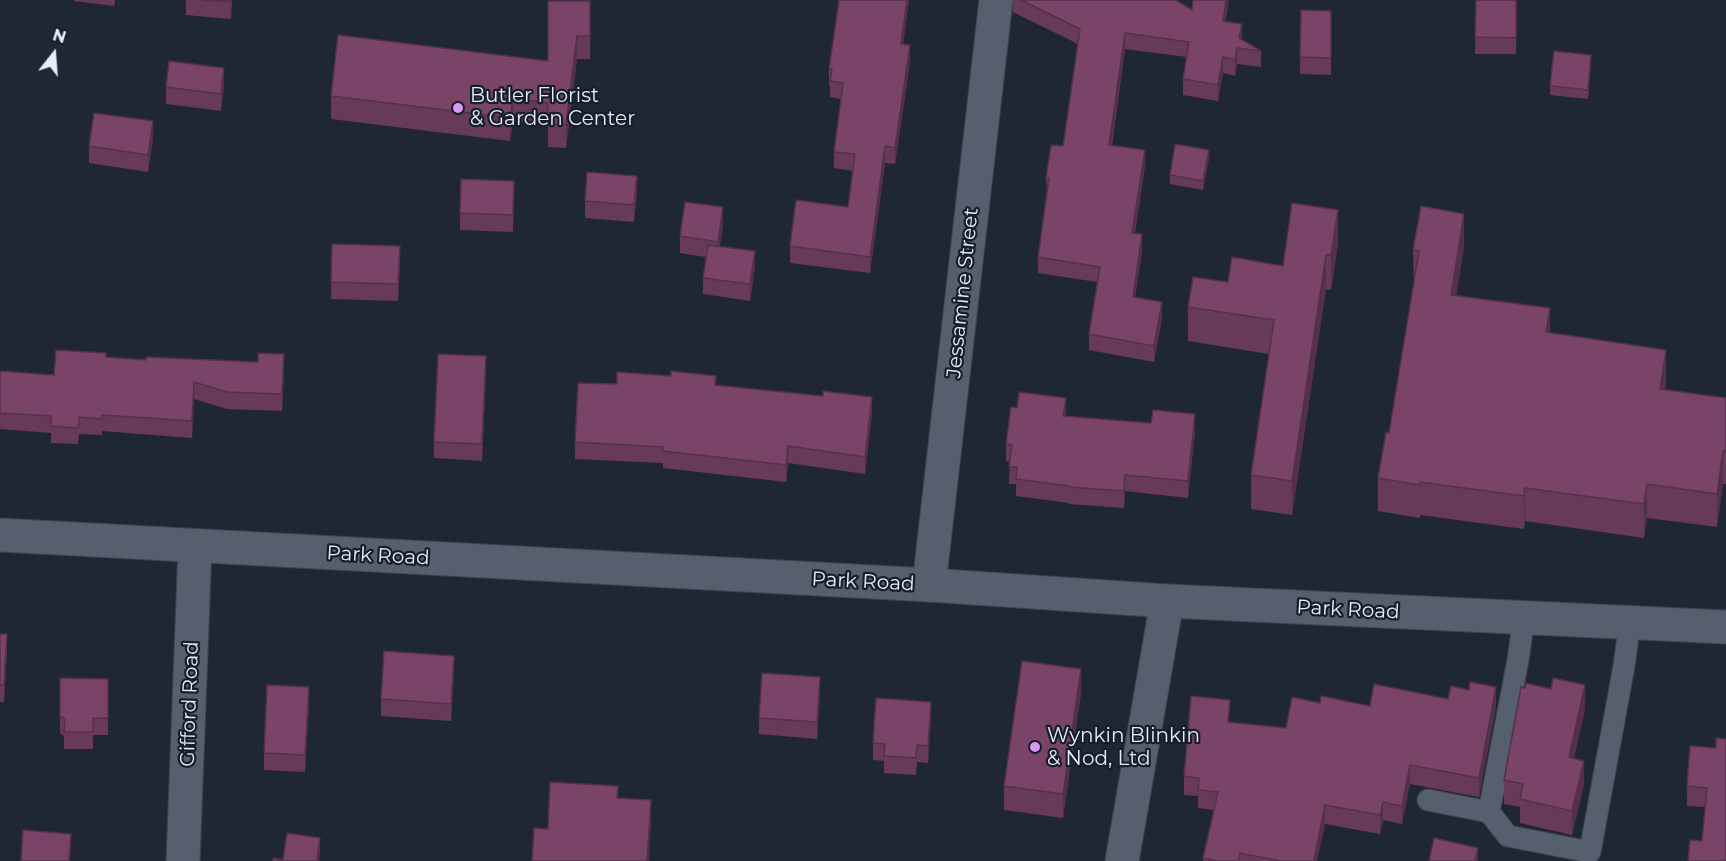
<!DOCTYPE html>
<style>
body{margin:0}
#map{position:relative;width:1726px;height:861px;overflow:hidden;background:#1f2734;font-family:Montserrat,sans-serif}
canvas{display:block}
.north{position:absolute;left:24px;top:24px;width:60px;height:60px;-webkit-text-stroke:4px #161e2a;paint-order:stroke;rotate:17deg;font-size:16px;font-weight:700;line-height:24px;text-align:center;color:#e7ecf5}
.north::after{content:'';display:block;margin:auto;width:21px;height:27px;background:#e7ecf5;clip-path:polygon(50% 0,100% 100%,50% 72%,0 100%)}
</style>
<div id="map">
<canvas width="1726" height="861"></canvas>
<div class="north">N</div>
</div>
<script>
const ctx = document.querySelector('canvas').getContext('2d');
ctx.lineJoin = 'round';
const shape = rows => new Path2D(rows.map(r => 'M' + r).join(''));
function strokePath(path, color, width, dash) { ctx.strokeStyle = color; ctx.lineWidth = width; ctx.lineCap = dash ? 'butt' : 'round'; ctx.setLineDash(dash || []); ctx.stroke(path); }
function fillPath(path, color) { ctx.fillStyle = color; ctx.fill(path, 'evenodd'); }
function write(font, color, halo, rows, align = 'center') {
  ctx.font = font + ' Montserrat,sans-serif'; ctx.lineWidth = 4.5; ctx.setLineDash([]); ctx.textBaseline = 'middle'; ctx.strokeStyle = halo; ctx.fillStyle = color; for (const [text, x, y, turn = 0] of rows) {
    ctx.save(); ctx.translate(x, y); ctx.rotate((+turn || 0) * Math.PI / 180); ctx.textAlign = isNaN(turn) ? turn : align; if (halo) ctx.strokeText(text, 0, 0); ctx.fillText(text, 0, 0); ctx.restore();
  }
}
const service = shape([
 [1524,618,1518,660,1489,812,1508,836,1590,852,1624,666,1630,623],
 [1428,800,1489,812]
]);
const minor = shape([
 [929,585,996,0],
 [183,861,195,547],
 [1122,861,1167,601]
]);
const secondary = shape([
 [0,535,929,585,1167,601,1726,627]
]);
const wall = shape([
 [74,0,115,0,114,6,74,1],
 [186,0,232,0,231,19,186,15],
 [839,0,909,0,903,44,910,62,895,164,885,163,870,273,790,263,790,246,848,207,853,171,834,168,834,152,841,99,830,97,830,86,829,85,829,69],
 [1013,0,1176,0,1192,10,1226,21,1242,40,1261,51,1261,67,1237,64,1235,76,1223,73,1218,101,1183,95,1183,79,1187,57,1125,49,1112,146,1145,166,1135,233,1142,251,1135,297,1162,318,1154,362,1089,350,1089,334,1097,282,1038,273,1038,257,1047,194,1046,178,1063,146,1064,140,1078,44,1013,12],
 [1476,0,1517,0,1516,54,1475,54],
 [590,1,590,59,577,59,566,148,548,147,548,126,513,121,510,141,331,119,331,96,548,61],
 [1301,10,1331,11,1331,75,1300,74],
 [1591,63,1588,99,1550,95,1550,86],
 [224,85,221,111,166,104,166,87],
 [153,138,148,172,89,163,89,146],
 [1209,158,1203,190,1170,184,1170,175],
 [637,193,634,222,585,218,585,201],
 [514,198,513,232,460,230,460,213],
 [723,224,720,246,755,267,750,301,703,294,703,278,706,257,680,253,680,236],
 [332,244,400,263,398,301,331,299],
 [1338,244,1331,290,1326,289,1292,515,1251,509,1251,475,1269,354,1188,341,1188,307,1228,282,1283,266],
 [1464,247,1456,296,1550,333,1666,383,1665,390,1726,398,1726,484,1723,484,1717,527,1647,518,1644,538,1525,521,1524,529,1420,515,1420,518,1378,511,1378,478,1389,433,1414,284,1413,250],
 [106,357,284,371,282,411,227,409,194,399,192,438,102,431,102,435,79,434,78,444,51,443,51,433,0,429,0,371,54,375],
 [486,373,482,461,434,458,434,442],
 [617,384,716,385,872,413,865,474,788,463,786,482,663,468,663,463,575,459,575,442],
 [1066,416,1195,431,1188,498,1125,491,1124,508,1069,504,1069,503,1016,496,1016,484,1009,484,1010,461,1006,461,1006,444],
 [0,634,7,651,4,702,0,702],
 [454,672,451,721,381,716,381,699],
 [60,678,108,679,108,735,93,735,93,749,64,749,64,736,60,733],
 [1081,693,1063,818,1004,810,1004,786],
 [820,694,817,739,759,734,759,718],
 [1448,699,1496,706,1479,797,1410,784,1402,824,1383,820,1380,834,1325,824,1317,861,1203,861,1214,810,1198,808,1198,796,1184,795,1184,776,1229,722,1286,728,1320,703,1370,706],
 [309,704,305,772,264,770,264,753],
 [1585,709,1574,758,1584,784,1572,835,1520,823,1520,807,1504,804,1504,780],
 [931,718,928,763,917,762,916,775,884,773,884,761,873,760,873,743],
 [1726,739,1702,841,1705,807,1687,806,1687,786,1716,748]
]);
const shadedWall = shape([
 [907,0,909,0,901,61,901,44],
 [1226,0,1229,0,1223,37,1223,21],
 [1242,24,1242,40,1239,38],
 [1125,33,1125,49,1109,161,1109,145],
 [577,36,577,59,566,148,566,125],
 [910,45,910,62,895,164,895,148],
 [1237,48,1237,64,1235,76,1235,60],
 [1591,55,1591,63,1588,99,1588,90],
 [1223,57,1223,73,1218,101,1218,85],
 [224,68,224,85,221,111,221,94],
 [513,98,513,121,510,141,510,118],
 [153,121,153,138,148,172,148,155],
 [885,146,885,163,870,273,870,257],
 [1145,150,1145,166,1132,249,1132,233],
 [1209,150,1209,158,1203,190,1203,181],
 [637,176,637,193,634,222,634,205],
 [723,207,723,224,718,259,718,242],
 [1338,210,1338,244,1331,290,1331,255],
 [1464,214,1464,247,1451,328,1451,295],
 [1142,234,1142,251,1133,313,1133,297],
 [755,251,755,267,750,301,750,284],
 [1326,255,1326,289,1292,515,1292,481],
 [1162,302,1162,318,1154,362,1154,346],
 [1550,308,1550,341,1546,332],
 [1666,350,1666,383,1660,422,1660,389],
 [284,354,284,371,282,411,282,394],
 [486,356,486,373,482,461,482,444],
 [194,382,194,399,192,438,192,421],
 [872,397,872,413,865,474,865,457],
 [1066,398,1066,415,1063,432,1063,416],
 [1195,414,1195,431,1188,498,1188,481],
 [788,446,788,463,786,482,786,465],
 [1723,451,1723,484,1717,527,1717,494],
 [1125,475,1125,491,1124,508,1124,491],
 [1647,484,1647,518,1644,538,1644,504],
 [1525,488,1525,521,1524,529,1524,496],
 [7,634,7,651,4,702,4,685],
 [454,656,454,672,451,721,451,704],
 [1081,669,1081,693,1063,818,1063,794],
 [820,677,820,694,817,739,817,722],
 [1585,685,1585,709,1569,781,1569,757],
 [309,687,309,704,305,772,305,755],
 [1496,687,1496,706,1479,797,1479,778],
 [931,702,931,718,928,763,928,746],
 [1584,761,1584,784,1572,835,1572,811],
 [1410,765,1410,784,1402,824,1402,806],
 [651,800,651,824,649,861,647,861],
 [1383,802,1383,820,1380,834,1380,815],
 [1325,805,1325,824,1317,861,1314,861],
 [71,834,71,850,70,861,69,861],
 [320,838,320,854,319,861,317,861],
 [1478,848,1478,861,1475,861]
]);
const building = shape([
 [203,0,231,0,231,2,203,0],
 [839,0,907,0,901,44,910,45,895,148,885,146,870,257,790,246,796,200,848,207,855,154,834,152,843,83,830,81,832,69,829,69,839,0],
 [1021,0,1176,0,1192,10,1193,0,1226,0,1223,21,1242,24,1239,38,1261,51,1237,48,1235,60,1223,57,1218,85,1183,79,1189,42,1125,33,1109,145,1145,150,1132,233,1142,234,1133,297,1162,302,1154,346,1089,334,1100,267,1038,257,1049,178,1046,178,1051,145,1063,146,1064,140,1080,29,1021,0],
 [1476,0,1516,0,1516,38,1475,37,1476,0],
 [548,1,590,1,590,36,577,36,566,125,548,124,548,103,513,98,510,118,331,96,338,35,548,61,548,1],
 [1301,10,1331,11,1331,58,1300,57,1301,10],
 [1554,51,1591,55,1588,90,1550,86,1554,51],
 [169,61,224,68,221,94,166,87,169,61],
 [94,113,153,121,148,155,89,146,94,113],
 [1175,144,1209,150,1203,181,1170,175,1175,144],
 [587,172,637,176,634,205,585,201,587,172],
 [461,179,514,181,513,215,460,213,461,179],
 [685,202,723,207,718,242,680,236,685,202],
 [1292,203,1338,210,1331,255,1326,255,1292,481,1251,475,1274,320,1188,307,1193,277,1228,282,1232,257,1283,266,1292,203],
 [1421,206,1464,214,1451,295,1550,308,1546,332,1666,350,1660,389,1726,398,1726,451,1723,451,1717,494,1647,484,1644,504,1525,488,1524,496,1420,482,1420,485,1378,478,1386,432,1389,433,1419,251,1413,250,1421,206],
 [332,244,400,246,398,284,331,282,332,244],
 [708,245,755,251,750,284,703,278,708,245],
 [56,350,106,353,106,357,146,360,146,357,258,362,258,353,284,354,282,394,227,392,194,382,192,421,102,415,102,419,79,417,78,428,51,426,51,416,0,413,0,371,54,375,56,350],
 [438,354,486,356,482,444,434,442,438,354],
 [671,371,716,376,715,385,823,396,823,391,872,397,865,457,788,446,786,465,663,451,663,447,575,442,578,383,617,384,617,372,671,376,671,371],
 [1019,392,1066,398,1063,416,1151,423,1153,410,1195,414,1188,481,1125,475,1124,491,1069,487,1069,486,1016,479,1017,467,1009,467,1012,445,1006,444,1011,407,1017,408,1019,392],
 [0,634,7,634,4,685,0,685,0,634],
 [384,651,454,656,451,704,381,699,384,651],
 [1022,661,1081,669,1063,794,1004,786,1022,661],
 [762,673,820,677,817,722,759,718,762,673],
 [60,678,108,679,108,718,93,718,93,732,64,732,65,719,60,716,60,678],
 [1553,678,1585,685,1569,757,1584,761,1572,811,1520,799,1523,784,1504,780,1521,687,1525,688,1526,683,1551,689,1553,678],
 [1470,682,1496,687,1479,778,1410,765,1402,806,1383,802,1380,815,1325,805,1314,861,1280,861,1240,853,1238,861,1217,861,1203,858,1218,792,1198,790,1199,778,1184,776,1191,696,1230,700,1228,722,1286,728,1292,697,1320,703,1321,696,1370,706,1374,684,1448,699,1451,686,1469,690,1470,682],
 [267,685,309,687,305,755,264,753,267,685],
 [876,698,931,702,928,746,917,745,916,758,884,756,885,744,873,743,876,698],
 [1716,738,1726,739,1726,861,1688,861,1690,840,1702,841,1707,788,1687,786,1690,746,1716,748,1716,738],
 [550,782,618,786,617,798,651,800,647,861,532,861,534,828,548,829,550,782],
 [23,830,71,834,69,861,21,861,23,830],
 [287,833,320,838,317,861,273,861,273,858,283,860,287,833],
 [1434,838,1478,848,1475,861,1429,861,1434,838]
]);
const markers = [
 [458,108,6,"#d99af7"],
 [1035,747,6,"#d99af7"]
];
const poiNames = [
 ["Butler Florist",470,96],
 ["& Garden Center",470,119],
 ["Wynkin Blinkin",1047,736],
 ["& Nod, Ltd",1047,759]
];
const streetNames = [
 ["Jessamine Street",963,293,-84],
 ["Park Road",378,556,3],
 ["Park Road",863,582,3],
 ["Park Road",1348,610,3],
 ["Gifford Road",190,704,-88]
];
strokePath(service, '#3e454f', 23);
strokePath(minor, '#3e454f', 35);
strokePath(secondary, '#3e454f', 35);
strokePath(service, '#555f6d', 21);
strokePath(minor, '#555f6d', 33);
strokePath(secondary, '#555f6d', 33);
fillPath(wall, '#683a59');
fillPath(shadedWall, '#553049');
fillPath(building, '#794468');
strokePath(building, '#553049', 1.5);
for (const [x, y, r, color] of markers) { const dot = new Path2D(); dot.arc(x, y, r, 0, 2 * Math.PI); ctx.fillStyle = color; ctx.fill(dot); strokePath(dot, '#161e2a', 2); }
write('20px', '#e7ecf5', '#161e2a', poiNames, 'left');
write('20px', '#e7ecf5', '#161e2a', streetNames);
</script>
